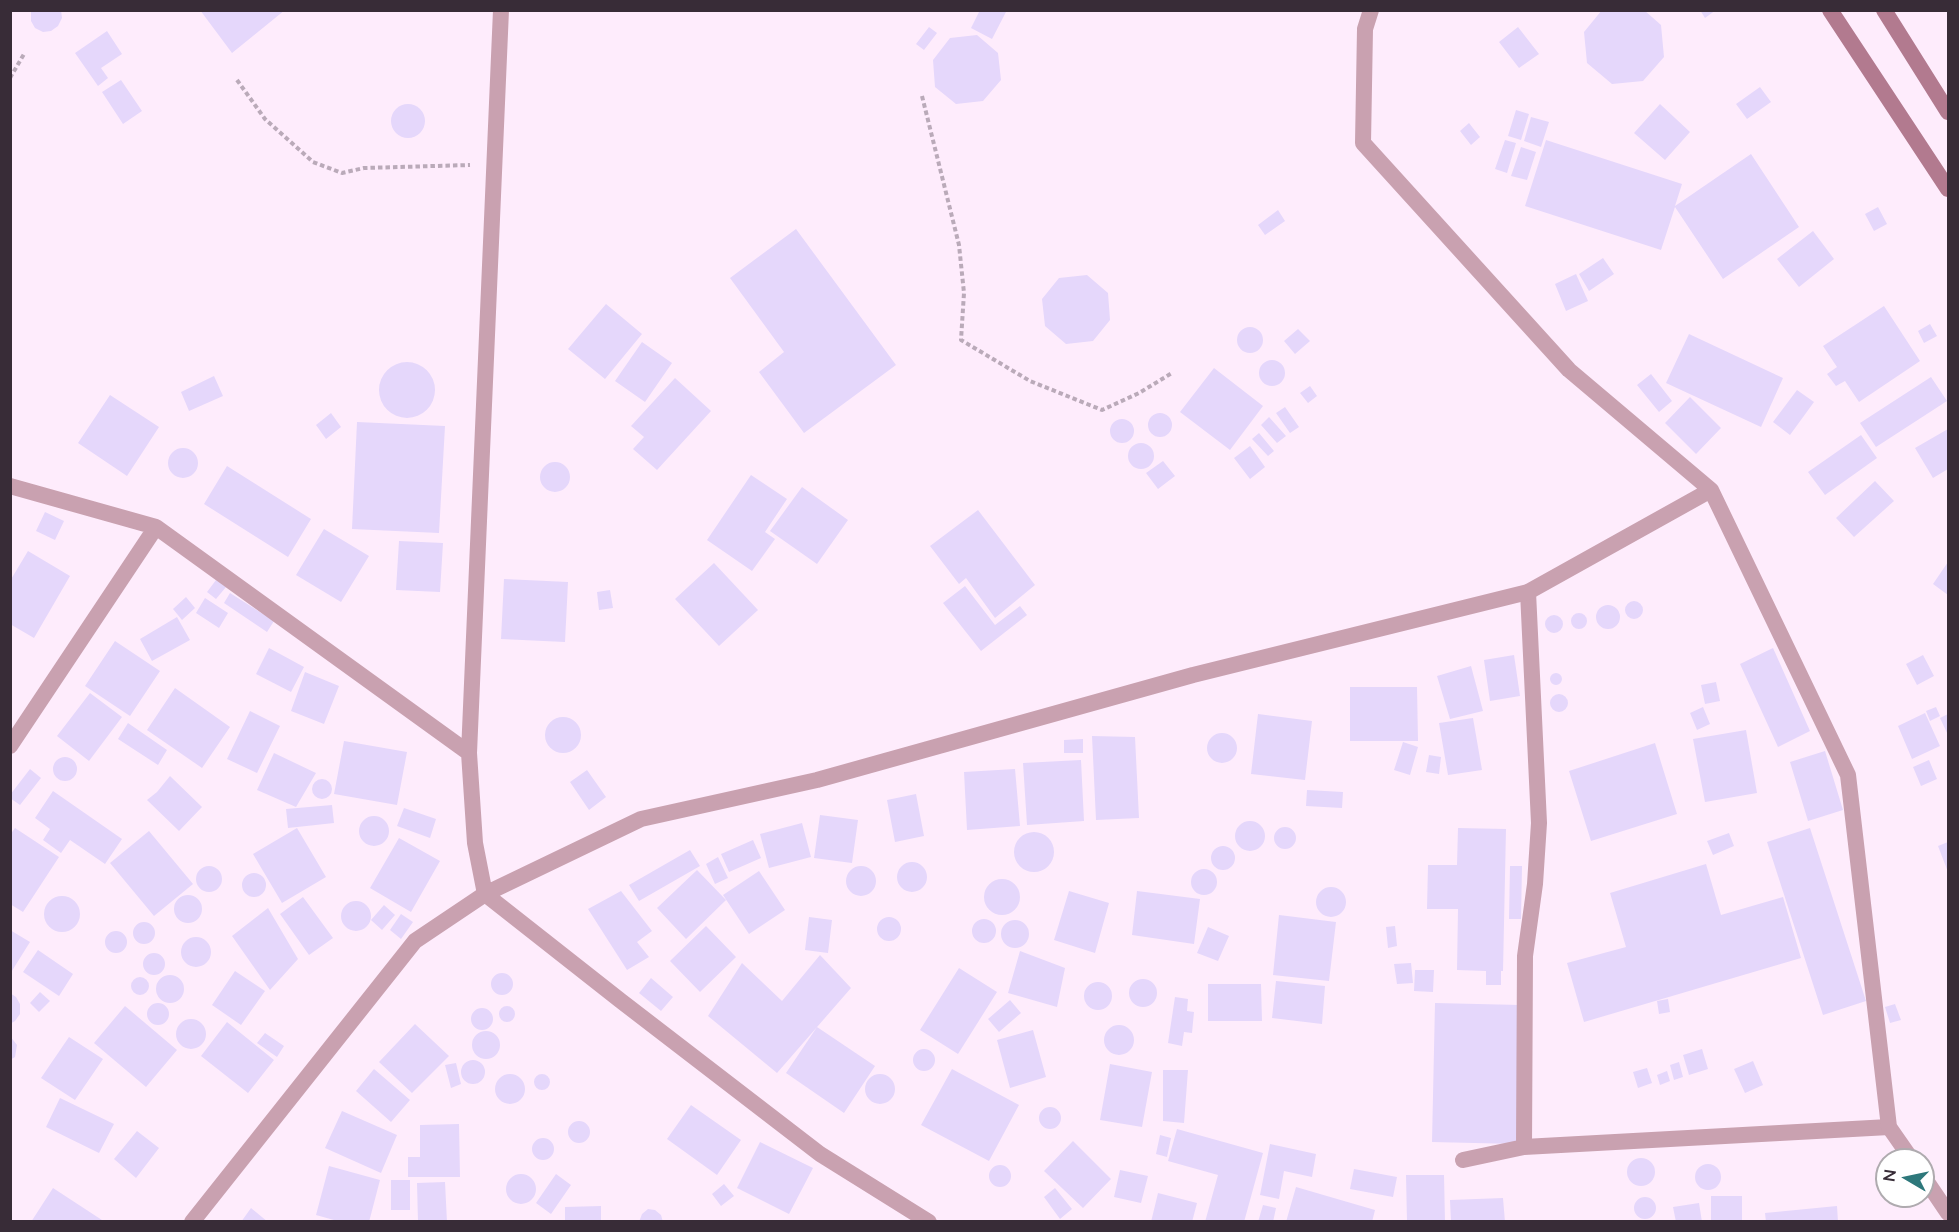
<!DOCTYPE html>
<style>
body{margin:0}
#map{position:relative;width:1959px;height:1232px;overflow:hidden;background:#feecfc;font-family:Lato,sans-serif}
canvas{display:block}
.frame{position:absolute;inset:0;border:12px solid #382c37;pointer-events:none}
.north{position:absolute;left:1875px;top:1148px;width:60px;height:60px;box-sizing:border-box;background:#fff;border:2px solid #afabaf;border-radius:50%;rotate:279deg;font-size:16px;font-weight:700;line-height:24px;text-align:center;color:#382c37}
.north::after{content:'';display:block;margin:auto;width:21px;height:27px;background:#2e787b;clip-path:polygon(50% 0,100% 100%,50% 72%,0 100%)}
</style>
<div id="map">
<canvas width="1959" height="1232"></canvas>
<div class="frame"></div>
<div class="north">N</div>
</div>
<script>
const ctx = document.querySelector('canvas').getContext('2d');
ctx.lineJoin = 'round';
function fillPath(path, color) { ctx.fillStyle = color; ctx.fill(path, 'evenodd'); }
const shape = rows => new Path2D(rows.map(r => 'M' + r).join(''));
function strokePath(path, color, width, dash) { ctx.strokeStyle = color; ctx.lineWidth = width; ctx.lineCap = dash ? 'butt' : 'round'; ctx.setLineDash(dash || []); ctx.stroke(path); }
const building = shape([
 [31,10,61,10,62,18,58,26,51,31,43,32,35,28,31,21],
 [200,10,285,10,232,53],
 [980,10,1007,10,992,39,971,28],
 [1602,10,1644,10,1661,25,1664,57,1643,81,1612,84,1587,63,1584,32],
 [1700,10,1716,10,1705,18],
 [929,27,937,33,924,50,916,44],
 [1518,27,1539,54,1519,68,1499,42],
 [107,31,122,54,101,68,108,78,98,86,75,53],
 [977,35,998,53,1001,80,983,101,956,104,935,87,933,60,950,38],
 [121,80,142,111,123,124,102,92],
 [1760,87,1771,102,1747,119,1736,104],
 [1660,104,1690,132,1665,160,1634,133],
 '391 121a17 17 0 1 1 34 0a17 17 0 1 1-34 0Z',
 [1516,110,1529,114,1521,140,1508,136],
 [1531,117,1549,122,1541,147,1524,141],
 [1469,123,1480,137,1471,145,1460,131],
 [1505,140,1516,143,1507,173,1495,169],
 [1546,140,1682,184,1675,206,1751,154,1799,227,1723,279,1675,207,1661,250,1525,206],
 [1521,147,1536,152,1527,180,1511,176],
 [1878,207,1887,224,1874,231,1865,214],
 [1278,210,1285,221,1265,235,1258,225],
 [796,229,896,365,804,433,759,372,784,352,730,278],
 [1813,231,1834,259,1799,287,1777,259],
 [1603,258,1614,274,1589,291,1579,274],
 [1576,274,1588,301,1566,311,1555,284],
 [1087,275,1108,293,1110,320,1093,341,1066,344,1045,326,1042,299,1059,278],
 [606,304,642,334,605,379,568,349],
 [1884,306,1920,361,1859,402,1845,381,1836,386,1827,374,1837,367,1823,346],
 [1930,324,1937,336,1924,343,1918,331],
 '1237 340a13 13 0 1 1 26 0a13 13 0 1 1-26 0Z',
 [1298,329,1310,341,1295,354,1284,341],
 [1689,334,1783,378,1761,427,1666,383],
 [642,342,672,363,645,402,615,381],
 '1259 373a13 13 0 1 1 26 0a13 13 0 1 1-26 0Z',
 '379 390a28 28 0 1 1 56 0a28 28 0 1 1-56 0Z',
 [1214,368,1263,406,1230,450,1180,412],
 [1651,374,1672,401,1659,412,1637,385],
 [214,376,223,396,189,411,181,392],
 [1931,377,1947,401,1876,447,1860,423],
 [675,378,711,411,657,470,633,449,644,437,631,426],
 [1310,386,1317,396,1308,403,1300,393],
 [1797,390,1814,402,1790,435,1773,422],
 [110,395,159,427,127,476,78,443],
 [1690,397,1721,428,1696,454,1665,423],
 [1285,407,1299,427,1290,433,1276,413],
 [331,413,341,427,326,439,316,425],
 '1148 425a12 12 0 1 1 24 0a12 12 0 1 1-24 0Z',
 [1269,417,1286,436,1277,443,1261,425],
 '1110 431a12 12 0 1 1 24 0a12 12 0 1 1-24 0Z',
 [357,422,445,426,439,533,352,529],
 [1948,429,1948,469,1933,478,1915,448],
 [1259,433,1274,451,1268,456,1252,439],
 [1861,435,1877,458,1825,495,1808,472],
 '1128 456a13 13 0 1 1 26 0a13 13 0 1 1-26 0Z',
 [1250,446,1265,467,1250,479,1234,458],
 '168 463a15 15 0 1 1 30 0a15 15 0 1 1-30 0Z',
 [1163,461,1175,476,1158,489,1146,473],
 '540 477a15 15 0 1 1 30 0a15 15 0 1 1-30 0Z',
 [227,466,311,519,288,557,204,504],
 [751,475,787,499,765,532,775,539,752,571,707,540],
 [1875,481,1894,501,1854,537,1836,518],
 [802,487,848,520,817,564,770,531],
 [978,510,1035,585,995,618,966,578,959,584,930,546],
 [45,512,64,521,55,540,36,531],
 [324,529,369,556,341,602,296,575],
 [399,541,443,543,440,592,396,590],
 [28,551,70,576,34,638,10,624,10,581],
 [1948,562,1948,595,1933,584],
 [714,563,758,610,719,646,675,599],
 [504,579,568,582,565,642,501,639],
 [216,580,226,587,216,599,207,592],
 [965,586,995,625,1020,606,1027,615,981,651,943,603],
 [610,590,613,608,599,610,597,592],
 [230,593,274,621,267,632,224,603],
 [186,597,195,608,182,620,173,609],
 [205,598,228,613,219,628,196,613],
 '1625 610a9 9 0 1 1 18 0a9 9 0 1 1-18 0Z',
 '1596 617a12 12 0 1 1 24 0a12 12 0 1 1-24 0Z',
 '1571 621a8 8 0 1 1 16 0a8 8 0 1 1-16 0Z',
 '1545 624a9 9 0 1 1 18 0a9 9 0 1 1-18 0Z',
 [177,617,190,640,152,661,140,639],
 [115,641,160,671,130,716,85,686],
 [269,648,304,667,291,692,256,674],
 [1773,648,1810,731,1778,747,1740,664],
 [1514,655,1520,696,1490,701,1484,660],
 [1923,655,1934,676,1917,685,1906,664],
 [1471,666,1483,711,1450,719,1437,676],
 [305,672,339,686,324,724,291,711],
 '1550 679a6 6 0 1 1 12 0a6 6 0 1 1-12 0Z',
 [1716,682,1720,701,1705,704,1701,685],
 [1350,687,1417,687,1418,741,1350,741],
 [175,688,230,727,202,768,147,730],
 [90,693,122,717,89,761,57,736],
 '1550 703a9 9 0 1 1 18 0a9 9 0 1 1-18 0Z',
 [1703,707,1710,724,1697,730,1690,713],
 [1936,707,1940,716,1930,721,1926,711],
 [250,711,280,726,257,773,227,759],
 [1925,713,1940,746,1912,759,1898,726],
 [1258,714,1312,721,1305,780,1251,774],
 [1948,714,1948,735,1940,718],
 '545 735a18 18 0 1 1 36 0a18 18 0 1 1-36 0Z',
 [1473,718,1482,770,1448,775,1439,723],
 [128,723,167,750,158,765,118,739],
 [1746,730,1757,793,1705,802,1693,739],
 '1207 748a15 15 0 1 1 30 0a15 15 0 1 1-30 0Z',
 [1092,736,1135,737,1139,818,1096,820],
 [1083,739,1083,753,1064,753,1064,740],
 [344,741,407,752,397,805,334,794],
 [1403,742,1418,747,1410,775,1394,770],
 [1655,743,1677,814,1591,841,1569,771],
 [1825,751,1843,810,1808,821,1790,762],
 [274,753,316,773,296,807,257,790],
 [1429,755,1441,757,1439,774,1426,772],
 '53 769a12 12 0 1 1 24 0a12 12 0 1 1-24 0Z',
 [1081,760,1084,821,1027,825,1023,763],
 [1929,760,1937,779,1921,786,1913,767],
 [30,769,41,778,20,805,10,798,10,795],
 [1015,769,1020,826,967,830,964,772],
 [587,770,606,797,589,810,570,782],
 [170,776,202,807,179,831,147,800,157,792],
 '312 789a10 10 0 1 1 20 0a10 10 0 1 1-20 0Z',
 [1307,790,1343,792,1342,808,1306,806],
 [53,791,122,839,105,864,70,840,61,853,43,840,50,829,35,818],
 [916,794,924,836,895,842,887,800],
 [332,805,334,823,288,828,286,809],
 [404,808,436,819,430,838,397,826],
 [820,815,858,820,852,863,814,858],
 '359 831a15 15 0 1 1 30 0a15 15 0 1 1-30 0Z',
 '1235 836a15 15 0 1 1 30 0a15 15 0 1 1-30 0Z',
 [802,823,811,857,769,868,760,834],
 '1274 838a11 11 0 1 1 22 0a11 11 0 1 1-22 0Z',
 [15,828,59,857,23,912,10,904,10,835],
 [297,828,326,877,282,903,253,854],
 [1458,828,1506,829,1503,971,1501,971,1501,985,1486,985,1486,971,1457,970,1458,909,1427,909,1428,865,1457,865],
 [1810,828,1866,1001,1823,1015,1767,842],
 [149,831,193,884,154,916,110,863],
 '1014 852a20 20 0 1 1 40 0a20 20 0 1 1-40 0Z',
 [1729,833,1734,846,1713,855,1707,841],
 [399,838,440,861,411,912,370,888],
 [753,840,761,858,729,872,721,854],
 [1948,842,1948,872,1938,846],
 '1211 858a12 12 0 1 1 24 0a12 12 0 1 1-24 0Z',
 [690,850,700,866,639,901,629,885],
 [718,857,728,878,715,884,706,864],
 '897 877a15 15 0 1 1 30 0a15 15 0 1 1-30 0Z',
 [1706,864,1721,915,1783,897,1801,958,1584,1022,1567,963,1626,947,1610,893],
 '196 879a13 13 0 1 1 26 0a13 13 0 1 1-26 0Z',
 '846 881a15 15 0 1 1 30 0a15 15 0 1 1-30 0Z',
 [1510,866,1522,866,1521,919,1509,919],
 '1191 882a13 13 0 1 1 26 0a13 13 0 1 1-26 0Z',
 [697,870,726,900,686,939,657,908],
 [759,871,785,910,749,934,723,895],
 '242 885a12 12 0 1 1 24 0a12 12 0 1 1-24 0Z',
 '984 897a18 18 0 1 1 36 0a18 18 0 1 1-36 0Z',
 '1316 902a15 15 0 1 1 30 0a15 15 0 1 1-30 0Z',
 [621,891,652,931,637,942,649,957,627,970,588,909],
 [1069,891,1109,903,1095,953,1054,940],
 [1137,891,1200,899,1194,944,1132,935],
 '174 909a14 14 0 1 1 28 0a14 14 0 1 1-28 0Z',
 '44 914a18 18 0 1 1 36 0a18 18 0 1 1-36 0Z',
 [303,897,333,938,309,955,280,914],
 '341 916a15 15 0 1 1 30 0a15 15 0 1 1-30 0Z',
 [384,905,395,915,382,930,371,920],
 [268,908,298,959,270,990,232,936],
 [401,914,413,922,401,939,390,930],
 [1279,915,1336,922,1329,981,1273,975],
 '877 929a12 12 0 1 1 24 0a12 12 0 1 1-24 0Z',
 [809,917,832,920,828,953,805,950],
 '972 931a12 12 0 1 1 24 0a12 12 0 1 1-24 0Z',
 '1001 934a14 14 0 1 1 28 0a14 14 0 1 1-28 0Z',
 '133 933a11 11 0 1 1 22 0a11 11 0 1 1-22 0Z',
 [706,926,736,957,700,992,670,961],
 [1395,926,1397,946,1388,948,1386,927],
 [1208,927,1229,936,1218,961,1197,953],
 [10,930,30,942,10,974],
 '105 942a11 11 0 1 1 22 0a11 11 0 1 1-22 0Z',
 '181 952a15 15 0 1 1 30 0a15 15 0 1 1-30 0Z',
 [38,950,73,974,59,996,23,972],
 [1020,951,1065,968,1057,1007,1008,993],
 '143 964a11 11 0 1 1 22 0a11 11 0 1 1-22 0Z',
 [820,955,851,988,777,1073,708,1016,742,963,782,1001],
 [1411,963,1413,983,1397,984,1394,964],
 [959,968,997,992,958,1054,920,1030],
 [1415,970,1434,970,1433,992,1414,991],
 [235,971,265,991,241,1025,212,1005],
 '491 984a11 11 0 1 1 22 0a11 11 0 1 1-22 0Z',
 '156 989a14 14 0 1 1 28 0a14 14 0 1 1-28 0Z',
 '131 986a9 9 0 1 1 18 0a9 9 0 1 1-18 0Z',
 [651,978,673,997,661,1011,639,993],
 '1129 993a14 14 0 1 1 28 0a14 14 0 1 1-28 0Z',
 [1276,981,1325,986,1322,1024,1272,1018],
 '1084 996a14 14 0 1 1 28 0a14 14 0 1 1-28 0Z',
 [1208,984,1261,984,1262,1021,1208,1021],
 [40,992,50,1001,39,1012,30,1003],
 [10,993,16,997,20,1004,20,1014,15,1021,10,1024],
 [1175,997,1188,999,1187,1011,1194,1012,1192,1033,1184,1032,1182,1046,1168,1043],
 [1668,999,1670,1012,1659,1014,1657,1001],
 [1010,1000,1021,1013,999,1032,988,1019],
 '147 1014a11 11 0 1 1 22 0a11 11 0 1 1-22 0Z',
 [1435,1003,1520,1005,1517,1144,1432,1142],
 [1895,1004,1901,1020,1890,1023,1885,1007],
 [125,1006,177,1050,146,1087,94,1043],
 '499 1014a8 8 0 1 1 16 0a8 8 0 1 1-16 0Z',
 '471 1019a11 11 0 1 1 22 0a11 11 0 1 1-22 0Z',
 '176 1034a15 15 0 1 1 30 0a15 15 0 1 1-30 0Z',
 [227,1022,274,1060,248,1093,201,1056],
 [415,1024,449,1056,412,1093,379,1062],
 '1104 1040a15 15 0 1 1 30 0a15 15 0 1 1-30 0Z',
 [817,1027,875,1066,844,1113,786,1073],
 [1033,1030,1046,1077,1010,1088,997,1040],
 '472 1045a14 14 0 1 1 28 0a14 14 0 1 1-28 0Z',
 [265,1033,284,1046,277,1057,257,1043],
 [10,1036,17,1045,15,1057,10,1060],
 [69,1037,103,1059,75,1100,41,1078],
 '913 1060a11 11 0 1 1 22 0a11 11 0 1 1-22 0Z',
 [1702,1049,1708,1069,1689,1075,1683,1055],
 '461 1072a12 12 0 1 1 24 0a12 12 0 1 1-24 0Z',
 [1753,1061,1763,1085,1745,1093,1734,1069],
 [1679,1062,1683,1077,1674,1080,1670,1065],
 [456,1063,461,1084,451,1088,445,1065],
 [1110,1064,1152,1072,1142,1127,1100,1120],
 [1647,1068,1652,1083,1638,1088,1633,1072],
 [374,1069,410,1100,391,1122,356,1091],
 [952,1069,1019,1105,989,1161,921,1125],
 [1163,1070,1188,1070,1184,1123,1163,1121],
 [1667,1071,1670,1081,1660,1085,1657,1075],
 '495 1089a15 15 0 1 1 30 0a15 15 0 1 1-30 0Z',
 '865 1089a15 15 0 1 1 30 0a15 15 0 1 1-30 0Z',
 '534 1082a8 8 0 1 1 16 0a8 8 0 1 1-16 0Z',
 [60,1098,114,1124,99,1153,46,1127],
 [691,1105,741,1140,717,1175,667,1139],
 '1039 1118a11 11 0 1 1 22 0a11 11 0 1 1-22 0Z',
 [342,1111,397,1135,381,1173,325,1148],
 '568 1132a11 11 0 1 1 22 0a11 11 0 1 1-22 0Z',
 [459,1124,460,1177,408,1177,408,1157,420,1157,420,1125],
 [1177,1129,1263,1153,1244,1222,1205,1222,1218,1175,1168,1161],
 [137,1131,159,1148,136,1178,114,1159],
 [1160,1135,1171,1138,1167,1157,1156,1154],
 '532 1149a11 11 0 1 1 22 0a11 11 0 1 1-22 0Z',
 [1073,1141,1111,1179,1083,1208,1044,1171],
 [760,1142,813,1168,789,1214,737,1188],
 [1270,1144,1316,1154,1312,1177,1284,1171,1279,1199,1260,1195],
 '1627 1172a14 14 0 1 1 28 0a14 14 0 1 1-28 0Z',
 '1695 1177a13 13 0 1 1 26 0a13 13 0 1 1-26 0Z',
 '989 1176a11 11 0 1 1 22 0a11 11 0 1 1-22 0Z',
 [329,1166,380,1180,369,1222,341,1222,316,1215],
 [1354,1169,1397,1177,1393,1197,1350,1189],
 [1120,1170,1148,1176,1141,1203,1114,1197],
 '506 1189a15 15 0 1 1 30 0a15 15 0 1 1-30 0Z',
 [556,1174,571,1185,551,1214,536,1203],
 [1406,1175,1444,1175,1445,1222,1407,1222],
 [391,1180,410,1180,410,1210,391,1210],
 [445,1182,447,1222,418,1222,417,1183],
 [724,1184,734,1196,721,1206,712,1194],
 [1296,1187,1375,1210,1372,1222,1286,1222],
 [53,1188,105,1222,31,1222],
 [1055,1188,1072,1209,1060,1219,1044,1197],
 [1158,1193,1197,1203,1192,1222,1151,1222],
 [1711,1196,1742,1196,1742,1222,1711,1222],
 '1634 1208a11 11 0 1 1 22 0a11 11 0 1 1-22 0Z',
 [1503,1198,1505,1222,1451,1222,1450,1200],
 [1699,1203,1702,1222,1676,1222,1673,1207],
 [1263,1205,1276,1208,1273,1222,1258,1222],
 [601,1206,601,1222,565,1222,565,1207],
 [1837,1206,1838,1222,1766,1222,1765,1213],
 [251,1208,268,1222,241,1222],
 [648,1209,655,1210,661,1215,663,1222,639,1222,642,1214]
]);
const path = shape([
 [10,78,24,54],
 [237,80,265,119,313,162,342,173,364,168,470,165],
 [922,96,959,245,964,293,961,340,1030,381,1102,410,1139,393,1172,373]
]);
const service = shape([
 [1528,592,1539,823,1535,884,1525,956,1524,1147,1889,1127],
 [1463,1160,1524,1147]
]);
const minor = shape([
 [501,10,469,753,475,843,485,894,621,1001,820,1154,929,1222],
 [1371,10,1365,29,1363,143,1569,370,1711,490,1848,775,1889,1127,1912,1160],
 [10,486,156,527,10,746],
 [156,527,469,753],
 [1923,1176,1948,1213],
 [192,1222,415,941,485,894,641,819,817,780,1193,675,1528,592,1711,490]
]);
const secondary = shape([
 [1830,10,1948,189],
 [1884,10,1948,112]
]);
fillPath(building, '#e5d7fb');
strokePath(path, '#baaab9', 4, [4.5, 3]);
strokePath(service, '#c9a1b0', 16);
strokePath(minor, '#c9a1b0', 16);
strokePath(secondary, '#b27a8f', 16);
</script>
